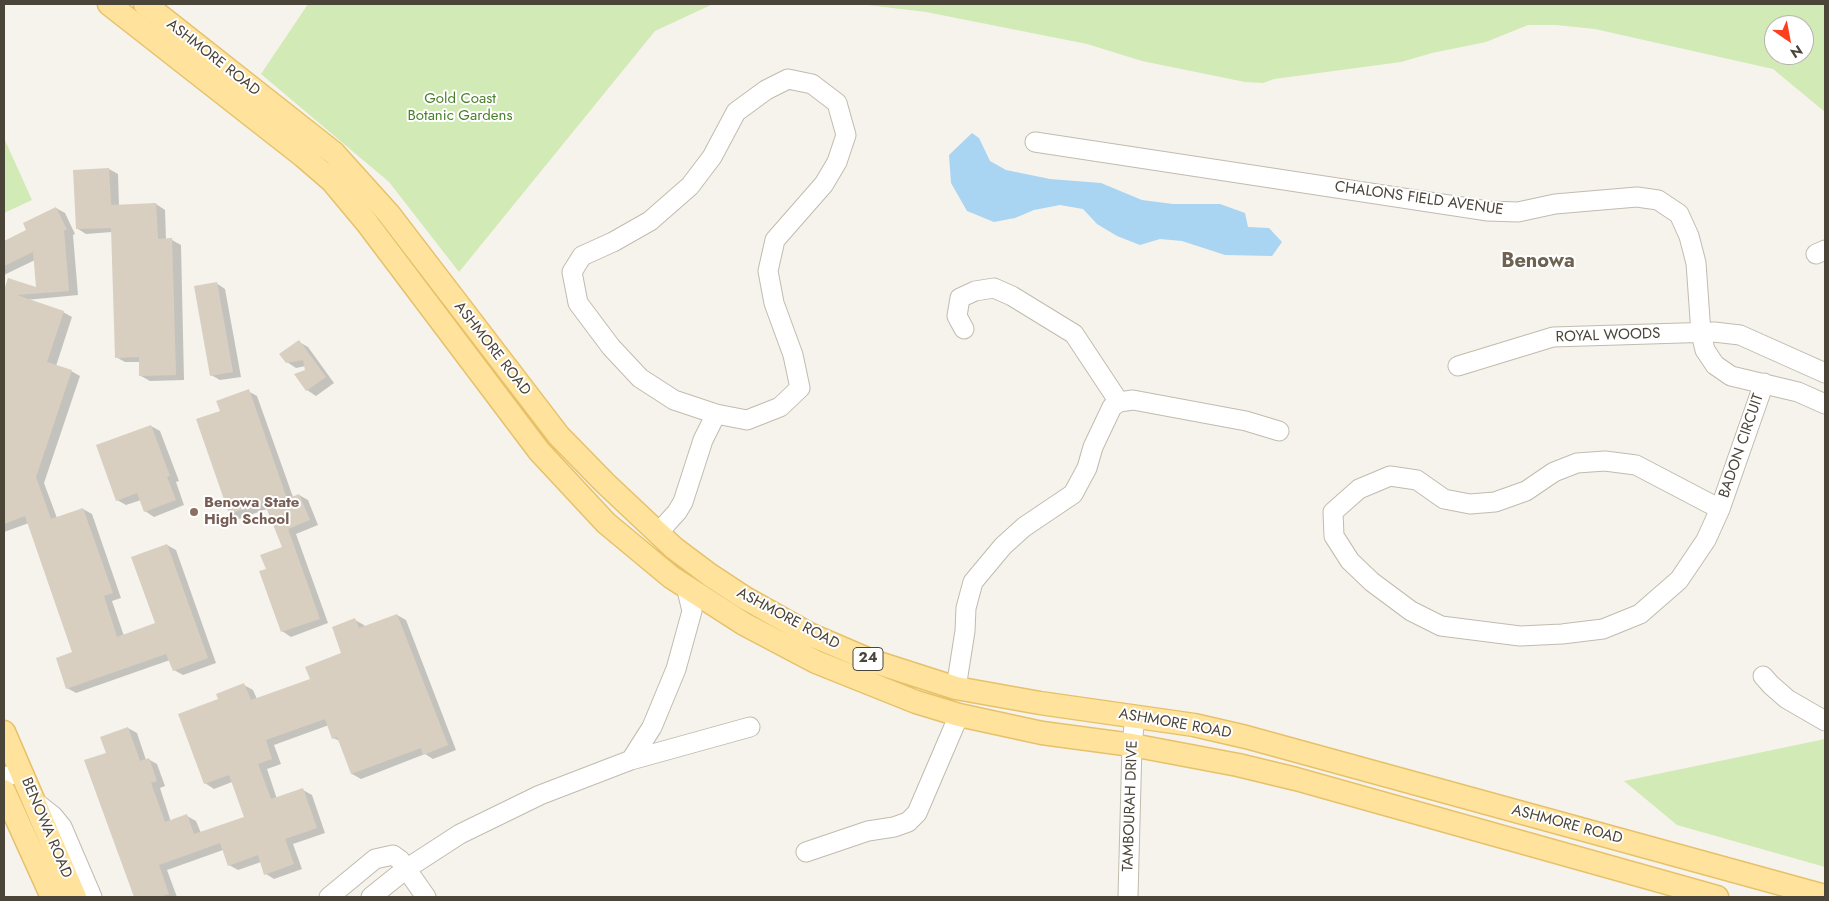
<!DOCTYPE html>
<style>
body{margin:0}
#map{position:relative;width:1829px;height:901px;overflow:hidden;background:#f6f3ec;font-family:Jost,sans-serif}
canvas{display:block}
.frame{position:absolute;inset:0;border:5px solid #4b4439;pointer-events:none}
.north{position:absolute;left:1764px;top:15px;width:50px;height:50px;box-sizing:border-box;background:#fff;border:1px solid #b7b4b0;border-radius:50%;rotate:147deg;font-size:14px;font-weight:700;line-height:20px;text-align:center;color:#4b4439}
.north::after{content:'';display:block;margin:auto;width:18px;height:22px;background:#fc3f1d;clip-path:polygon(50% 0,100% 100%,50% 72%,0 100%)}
</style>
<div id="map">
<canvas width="1829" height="901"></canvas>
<div class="frame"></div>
<div class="north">N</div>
</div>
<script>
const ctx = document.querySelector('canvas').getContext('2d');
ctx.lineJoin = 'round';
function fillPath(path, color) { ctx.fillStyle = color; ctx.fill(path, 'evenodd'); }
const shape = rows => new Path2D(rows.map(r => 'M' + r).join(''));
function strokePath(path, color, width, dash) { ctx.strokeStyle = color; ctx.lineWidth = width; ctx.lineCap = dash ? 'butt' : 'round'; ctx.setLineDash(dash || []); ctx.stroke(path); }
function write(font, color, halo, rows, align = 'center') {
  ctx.font = font + ' Jost,sans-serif'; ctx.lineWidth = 4; ctx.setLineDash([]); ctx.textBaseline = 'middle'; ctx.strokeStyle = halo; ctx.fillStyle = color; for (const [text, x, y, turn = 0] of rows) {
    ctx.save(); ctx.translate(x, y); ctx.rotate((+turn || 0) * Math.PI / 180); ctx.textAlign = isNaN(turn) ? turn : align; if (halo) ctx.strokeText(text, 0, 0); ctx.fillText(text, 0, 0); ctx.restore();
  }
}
const green = shape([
 [308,4,713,4,655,31,459,272,389,182,261,74],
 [859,4,1825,4,1825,112,1773,69,1595,29,1556,25,1528,25,1486,42,1432,53,1401,62,1274,79,1263,83,1245,82,1142,61,1087,44,926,12],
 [1774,25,1804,25,1804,55,1774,55],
 [4,138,32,200,4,213],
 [1825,739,1825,867,1677,825,1624,781]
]);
const water = shape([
 [972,133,979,138,990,161,1006,170,1050,179,1101,183,1142,200,1173,204,1220,204,1245,213,1248,227,1269,228,1282,242,1272,256,1225,255,1182,241,1160,239,1140,245,1117,236,1097,224,1083,209,1060,205,1034,210,1015,218,994,222,967,211,951,183,949,155]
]);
const shadow = shape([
 [109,169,118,174,119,206,156,204,165,210,166,240,172,240,181,245,184,380,150,381,141,376,140,362,125,362,116,357,112,232,86,234,78,229],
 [56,208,65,213,75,234,73,235,78,295,26,300,63,312,72,317,56,366,71,371,80,376,44,483,57,518,83,509,92,514,121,598,112,601,124,636,157,624,167,545,176,550,216,663,183,675,174,670,170,660,76,693,67,688,73,653,29,523,4,532,4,487,22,480,4,474,4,382,6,375,4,375,4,294,8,279,37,289,35,260,4,275,4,242,28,231],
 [216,283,225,289,241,377,220,380,211,375],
 [299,342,308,347,334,383,316,396,307,390,296,374,307,370,306,366,296,368,287,362],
 [248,391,257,396,293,497,299,495,308,500,318,525,296,534,328,623,291,637,282,631,267,570,283,548,267,509,239,519,230,513,221,412],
 [151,426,160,431,179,481,176,482,184,505,154,517,145,511,141,500,126,505,117,500],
 [397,615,406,620,456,750,433,759,425,754,361,779,352,774,340,741,333,738,329,725,274,745,281,764,267,769,277,799,303,790,312,795,325,833,293,844,302,869,274,879,266,874,261,862,238,870,229,865,223,850,167,870,177,897,136,897,86,761,107,753,128,728,137,733,146,760,148,759,157,764,165,786,160,788,171,822,187,816,196,821,201,833,245,817,232,782,214,789,205,783,219,700,244,685,253,690,257,699,311,680,343,654,355,620,364,625,365,627]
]);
const building = shape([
 [109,168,111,204,112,205,156,203,158,239,172,238,176,375,139,376,139,357,115,358,111,228,76,229,73,170],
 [56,207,67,230,64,230,69,291,17,295,64,311,47,362,72,370,36,477,51,519,83,508,113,593,104,596,117,637,155,623,131,557,167,544,208,658,173,671,166,654,66,689,56,658,72,652,25,516,4,524,4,290,8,278,36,287,33,252,4,266,4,241,26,230,23,223],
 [217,282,233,372,210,376,194,286],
 [299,340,326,377,306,391,294,374,305,370,303,360,286,363,279,354],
 [249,389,287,499,299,494,310,520,288,529,320,619,281,632,259,571,266,569,260,555,282,547,264,502,229,514,196,419,220,411,216,401],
 [151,425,170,476,167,477,176,500,144,512,137,493,116,501,96,445],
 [397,614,448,745,423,755,421,748,351,774,337,737,332,739,325,719,266,740,272,759,258,764,271,799,303,788,317,828,285,839,294,864,264,875,258,855,228,866,220,843,159,865,169,894,159,897,134,897,84,760,106,753,100,737,128,727,140,761,149,758,157,781,151,783,165,822,187,814,194,834,244,817,229,775,204,784,178,714,218,699,216,694,244,683,251,700,310,679,305,667,341,653,332,627,355,618,359,628]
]);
const minor = shape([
 [1035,142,1488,211,1518,212,1555,204,1637,197,1658,200,1679,214,1689,236,1696,263,1701,333,1705,350,1715,365,1731,376,1798,392,1825,404],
 [1816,254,1825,250],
 [964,329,957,316,960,298,975,291,994,288,1012,296,1074,334,1119,402],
 [1458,366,1553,337,1714,332,1740,335,1825,373],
 [1720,509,1636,465,1605,461,1577,463,1554,472,1526,491,1495,502,1470,504,1444,499,1417,480,1390,476,1359,489,1333,512,1334,536,1350,561,1372,582,1411,611,1441,626,1520,636,1562,634,1603,629,1640,614,1679,580,1706,540,1720,509,1764,383],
 [658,533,677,512,683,502,703,440,716,414,747,420,780,407,800,388,793,355,774,303,768,271,775,240,824,184,837,162,846,135,837,103,812,84,788,79,766,90,736,112,712,157,690,186,650,221,613,242,582,256,572,272,578,303,611,347,640,378,674,400,716,414],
 [1763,676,1771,685,1787,699,1825,721],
 [956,688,965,631,966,608,973,582,1003,546,1024,527,1073,494,1087,468,1093,447,1112,407,1119,402,1133,400,1246,421,1279,431],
 [631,760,652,727,676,669,692,611,686,586],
 [4,778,21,770],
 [34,801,53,816,62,827,92,897],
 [806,852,868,831,894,827,908,822,917,813,959,715],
 [329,897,375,859,393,855,400,860,426,897],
 [371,897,406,869,460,834,540,795,631,760,750,727],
 [1128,897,1132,745,1135,716]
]);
const major = shape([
 [109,4,303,156,332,181,367,223,539,451,606,523,671,577,744,624,816,662,916,702,959,715,1042,733,1132,745,1238,765,1296,779,1717,897],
 [145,4,334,153,389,214,559,436,605,483,674,548,710,575,745,598,809,634,872,661,956,688,1040,703,1194,725,1246,737,1825,896],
 [4,732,75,897],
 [4,791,52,897]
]);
const markers = [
 [194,512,5,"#8d6e63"]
];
const shields = [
 [868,659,30]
];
const shieldNames = [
 ["24",868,659]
];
const streetNames = [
 ["ASHMORE ROAD",213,58,38],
 ["CHALONS FIELD AVENUE",1419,199,8],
 ["ROYAL WOODS",1608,336,-2],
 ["ASHMORE ROAD",492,349,52],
 ["BADON CIRCUIT",1742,446,-71],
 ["ASHMORE ROAD",788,619,28],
 ["ASHMORE ROAD",1175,724,10],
 ["TAMBOURAH DRIVE",1131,806,-88],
 ["ASHMORE ROAD",1567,825,15],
 ["BENOWA ROAD",46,828,67]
];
const parkNames = [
 ["Gold Coast",460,99],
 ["Botanic Gardens",460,116]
];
const educationNames = [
 ["Benowa State",204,503],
 ["High School",204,520]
];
const districtNames = [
 ["Benowa",1538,262]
];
fillPath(green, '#d2eab5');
fillPath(water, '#a9d4f2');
fillPath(shadow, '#0003');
fillPath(building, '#d8cfc1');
strokePath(minor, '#c2bbae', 21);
strokePath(major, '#e6c16a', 25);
strokePath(minor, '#fff', 19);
strokePath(major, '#ffe39c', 22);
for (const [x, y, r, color] of markers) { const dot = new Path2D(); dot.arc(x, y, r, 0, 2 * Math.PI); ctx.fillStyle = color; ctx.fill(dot); strokePath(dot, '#fff', 2); }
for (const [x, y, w] of shields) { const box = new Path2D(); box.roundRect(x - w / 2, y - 11.5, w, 23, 4); ctx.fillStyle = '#fff'; ctx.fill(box); strokePath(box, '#4b4439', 1); }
write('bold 14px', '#4b4439', null, shieldNames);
write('15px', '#4b4439', '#fff', streetNames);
write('15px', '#4a7f2a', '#fff', parkNames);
write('bold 15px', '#785e54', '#fff', educationNames, 'left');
write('bold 20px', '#6e6250', '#fff', districtNames);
</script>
